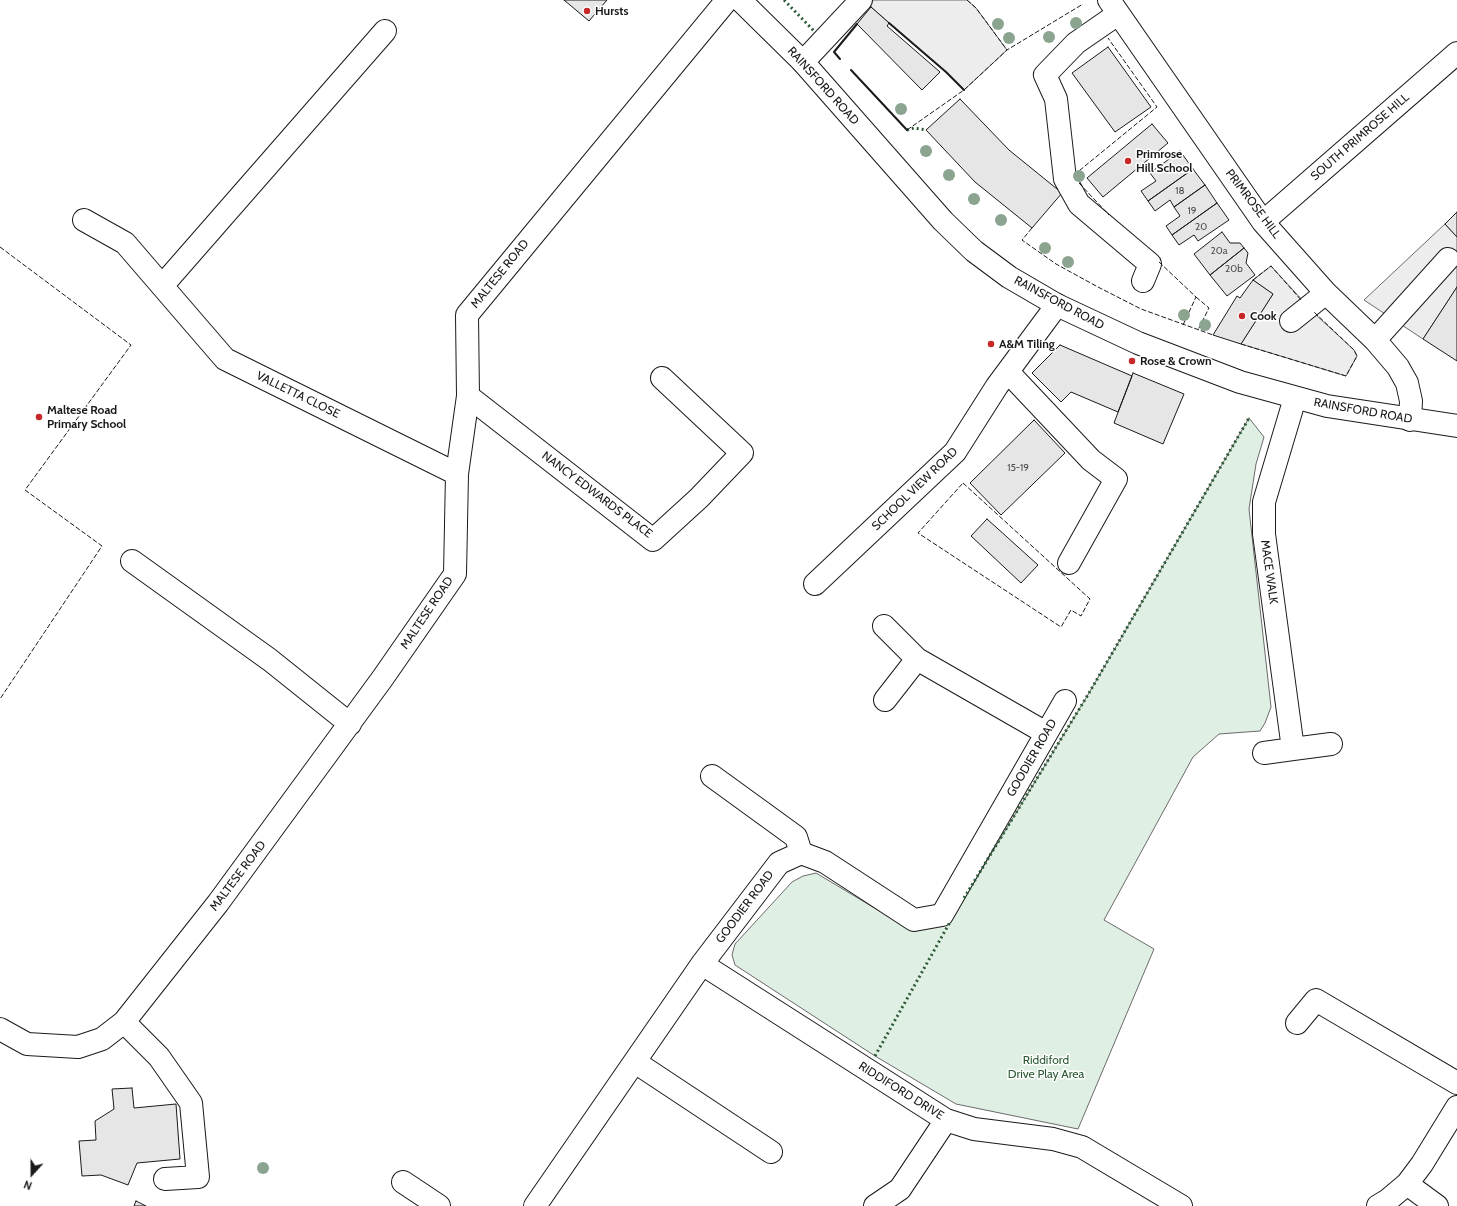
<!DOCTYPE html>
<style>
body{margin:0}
#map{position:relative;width:1457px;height:1206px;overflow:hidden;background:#fff;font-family:Cabin,sans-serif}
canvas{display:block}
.north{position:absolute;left:12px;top:1154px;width:40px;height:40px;-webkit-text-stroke:3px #fff;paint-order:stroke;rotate:201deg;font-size:11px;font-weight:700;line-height:16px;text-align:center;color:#1a1a1a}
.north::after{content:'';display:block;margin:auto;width:14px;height:18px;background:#1a1a1a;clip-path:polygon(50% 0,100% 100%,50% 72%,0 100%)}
</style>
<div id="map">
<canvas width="1457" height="1206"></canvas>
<div class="north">N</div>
</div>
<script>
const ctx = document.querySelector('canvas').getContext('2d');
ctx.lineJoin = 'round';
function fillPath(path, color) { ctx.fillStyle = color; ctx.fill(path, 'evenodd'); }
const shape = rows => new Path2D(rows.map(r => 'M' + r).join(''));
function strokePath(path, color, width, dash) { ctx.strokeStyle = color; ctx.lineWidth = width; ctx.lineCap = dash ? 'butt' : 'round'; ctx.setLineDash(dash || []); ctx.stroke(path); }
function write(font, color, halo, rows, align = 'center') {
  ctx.font = font + ' Cabin,sans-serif'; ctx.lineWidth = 3; ctx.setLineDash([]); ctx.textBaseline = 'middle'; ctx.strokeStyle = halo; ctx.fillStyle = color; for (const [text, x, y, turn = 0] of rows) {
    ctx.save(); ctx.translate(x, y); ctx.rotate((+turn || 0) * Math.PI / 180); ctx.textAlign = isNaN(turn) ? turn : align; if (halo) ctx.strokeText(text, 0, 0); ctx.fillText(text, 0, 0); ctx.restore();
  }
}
const green = shape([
 [1249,418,1264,437,1256,464,1249,509,1271,707,1265,723,1260,731,1219,734,1193,757,1104,920,1154,949,1078,1129,956,1104,875,1056,735,965,732,955,735,944,792,882,803,876,816,873,913,931,949,923,1089,693,1249,418]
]);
const parking = shape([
 [863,0,967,0,976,8,1007,50,964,90,946,72,863,0],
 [1445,224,1457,237,1457,287,1423,339,1364,300,1445,224],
 [1271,266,1315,314,1354,350,1357,356,1346,376,1241,344,1273,294,1253,280,1271,266]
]);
const building = shape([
 [564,0,607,0,589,21,564,0],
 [871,7,889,23,887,26,940,72,922,90,857,24,871,7],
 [1108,47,1151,107,1115,132,1072,73,1108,47],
 [960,99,1009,150,1062,193,1032,228,975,182,926,130,960,99],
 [1152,124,1168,143,1103,197,1087,178,1152,124],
 [1180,151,1193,169,1148,201,1141,191,1156,181,1150,173,1180,151],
 [1193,169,1205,185,1174,207,1170,200,1155,211,1148,201,1193,169],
 [1205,185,1217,203,1172,235,1166,226,1180,216,1174,207,1205,185],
 [1217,203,1229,220,1198,241,1194,235,1179,245,1172,235,1217,203],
 [1457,212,1457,237,1445,224,1457,212],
 [1222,232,1230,243,1240,243,1244,248,1210,275,1194,254,1222,232],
 [1244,248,1248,253,1246,263,1255,275,1227,296,1210,275,1244,248],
 [1253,280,1273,294,1241,344,1213,335,1237,296,1240,298,1253,280],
 [1457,287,1457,361,1423,339,1457,287],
 [1060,345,1132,376,1118,412,1071,392,1061,402,1032,373,1060,345],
 [1133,373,1184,394,1163,444,1114,423,1133,373],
 [1034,420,1065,453,1001,515,970,483,1034,420],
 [987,519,1038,565,1021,583,971,536,987,519],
 [132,1088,134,1108,176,1104,180,1159,137,1163,128,1185,101,1175,82,1176,79,1141,96,1140,95,1121,114,1109,112,1089,132,1088],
 [136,1201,146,1206,134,1206,136,1201]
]);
const minor = shape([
 [1109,0,1263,222,1326,293,1375,340,1398,367,1407,383,1411,401,1410,420],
 [1118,14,1076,43,1045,75,1056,99,1065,179,1079,204,1150,264,1143,281],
 [803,62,861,0],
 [84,220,125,243,225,359,457,474],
 [1263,222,1457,53],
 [162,286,385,31],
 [1291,321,1326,293],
 [1375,340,1448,259],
 [1008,372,1091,460,1116,479,1069,563],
 [468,396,653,540,699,498,742,453,662,378],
 [132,561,270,660,350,724],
 [815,584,955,452,997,386,1057,305],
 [884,626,917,659,1046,733],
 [885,700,917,659],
 [1293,749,1331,744],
 [1264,753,1293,749,1264,534,1264,502,1295,398],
 [712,776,796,837,801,853],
 [702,964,946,1120,974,1129,1053,1139,1082,1147,1181,1206],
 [124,1022,159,1057,191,1103,198,1177,165,1179],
 [1297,1023,1316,1000,1457,1083],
 [0,1029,27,1044,78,1047,102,1039,124,1022,218,903,382,679,455,574,457,474,468,396,467,315,727,0],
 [635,1062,771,1152],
 [403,1182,439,1206],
 [1407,1184,1437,1206],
 [535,1206,702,964,779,863,801,853,825,862,914,920,942,915,1065,701],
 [875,1206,900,1189,946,1120],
 [1378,1206,1388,1200,1407,1184,1422,1164,1457,1107]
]);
const major = shape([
 [740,0,803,62,943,221,974,251,1009,277,1057,305,1138,343,1240,382,1327,406,1457,426]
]);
const hedge = shape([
 [784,0,814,31],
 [907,130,914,128,926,130],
 [964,898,1089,693,1249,418],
 [875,1056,950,922]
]);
const fence = shape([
 [967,0,976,8,1007,50],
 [907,130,964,90,1007,50,1083,4],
 [1074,175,1157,107,1108,38],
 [1079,183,1109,215],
 [1032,228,1022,240,1056,264,1098,287,1141,309,1213,335],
 [0,247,131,345,25,490,102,546,0,699],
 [1159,262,1196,297,1183,325],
 [1253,280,1271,266,1302,301],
 [1196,297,1209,308,1198,330],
 [1241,344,1346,376,1357,356,1354,350,1314,312],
 [963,483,1090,599,1081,616,1071,610,1061,627,918,533,963,483]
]);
const wall = shape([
 [889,23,946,72,964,90],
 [840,59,834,52,857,24],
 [851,70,907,130]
]);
const trees = [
 [1076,23],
 [998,24],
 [1049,37],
 [1009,38],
 [901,109],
 [926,151],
 [949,175],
 [1079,176],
 [974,199],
 [1001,220],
 [1045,248],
 [1068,262],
 [1184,315],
 [1205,325],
 [263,1168]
];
const markers = [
 [587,11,4,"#c62828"],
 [1128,161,4,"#c62828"],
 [1242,316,4,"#c62828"],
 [991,344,4,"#c62828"],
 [1132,361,4,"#c62828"],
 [39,417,4,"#c62828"]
];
const numberNames = [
 ["18",1180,191],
 ["19",1192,211],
 ["20",1201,227],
 ["20a",1219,251],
 ["20b",1234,269],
 ["15-19",1018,468]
];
const poiNames = [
 ["Hursts",595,11],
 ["Primrose",1136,154],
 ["Hill School",1136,168],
 ["Cook",1250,316],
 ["A&M Tiling",999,344],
 ["Rose & Crown",1140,361],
 ["Maltese Road",47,410],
 ["Primary School",47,424]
];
const streetNames = [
 ["RAINSFORD ROAD",823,86,48],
 ["SOUTH PRIMROSE HILL",1360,137,-41],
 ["PRIMROSE HILL",1253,204,53],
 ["MALTESE ROAD",500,274,-51],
 ["RAINSFORD ROAD",1059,303,28],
 ["VALLETTA CLOSE",298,395,26],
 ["RAINSFORD ROAD",1363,411,10],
 ["SCHOOL VIEW ROAD",915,489,-44],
 ["NANCY EDWARDS PLACE",597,495,37],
 ["MACE WALK",1269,572,82],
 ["MALTESE ROAD",427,613,-56],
 ["GOODIER ROAD",1032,758,-60],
 ["MALTESE ROAD",238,876,-53],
 ["GOODIER ROAD",745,907,-53],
 ["RIDDIFORD DRIVE",901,1091,32]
];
const parkNames = [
 ["Riddiford",1046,1060],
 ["Drive Play Area",1046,1074]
];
fillPath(green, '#e0efe3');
strokePath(green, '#6a6a6a', 1);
fillPath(parking, '#ededed');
strokePath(parking, '#6a6a6a', 1);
fillPath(building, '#e6e6e6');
strokePath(building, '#1a1a1a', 1);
strokePath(minor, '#1a1a1a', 24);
strokePath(major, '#1a1a1a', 24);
strokePath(minor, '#fff', 22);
strokePath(major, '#fff', 22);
strokePath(hedge, '#2b5a34', 3, [2, 3]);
strokePath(fence, '#1a1a1a', 1, [5, 2]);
strokePath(wall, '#1a1a1a', 2);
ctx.fillStyle = '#8aa48f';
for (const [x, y] of trees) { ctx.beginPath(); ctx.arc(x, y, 6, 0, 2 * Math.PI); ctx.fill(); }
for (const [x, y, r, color] of markers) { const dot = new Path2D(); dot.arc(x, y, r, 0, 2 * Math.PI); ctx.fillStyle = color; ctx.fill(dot); strokePath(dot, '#fff', 1.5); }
write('10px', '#4d4d4d', null, numberNames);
write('bold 12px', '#1a1a1a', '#fff', poiNames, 'left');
write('12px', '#1a1a1a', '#fff', streetNames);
write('12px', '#2b5a34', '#fff', parkNames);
</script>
